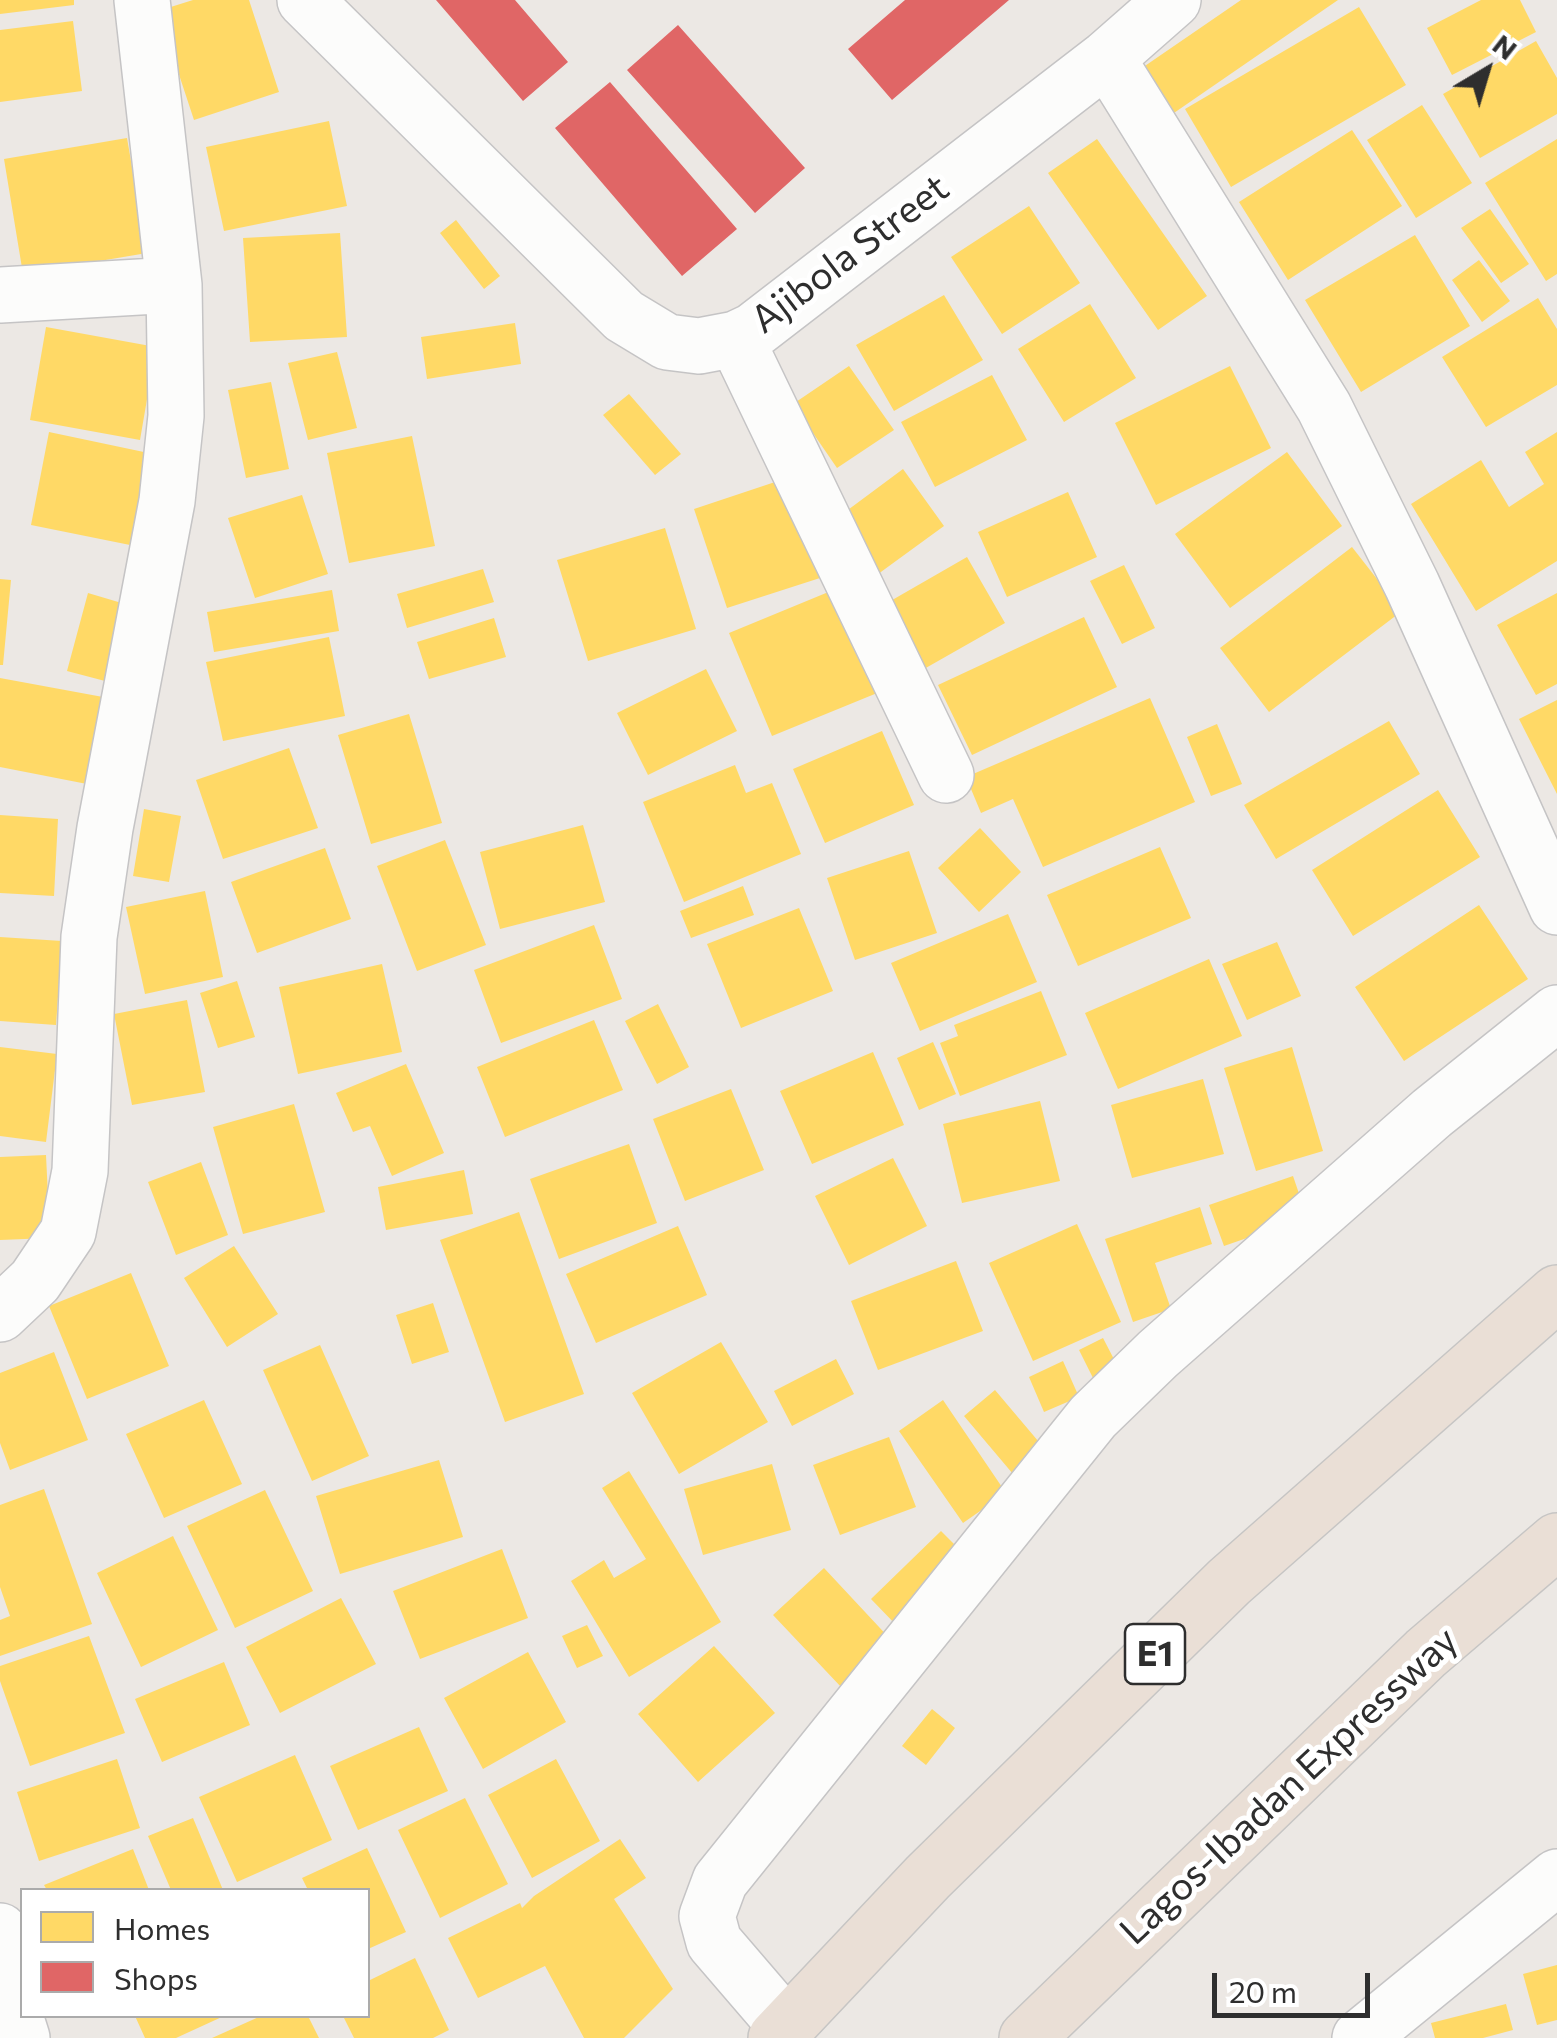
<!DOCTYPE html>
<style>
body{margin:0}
#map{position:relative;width:1557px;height:2038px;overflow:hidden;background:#ece8e4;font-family:Commissioner,sans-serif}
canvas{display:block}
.legend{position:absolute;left:20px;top:1888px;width:350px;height:130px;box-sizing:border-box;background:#fff;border:2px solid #ababab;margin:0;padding:12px 18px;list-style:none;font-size:30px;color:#2e2e2e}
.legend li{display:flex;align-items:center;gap:20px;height:50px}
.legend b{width:50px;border:2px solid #ababab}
.north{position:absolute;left:1437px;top:20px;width:100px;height:100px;-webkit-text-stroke:8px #fff;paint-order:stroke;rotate:38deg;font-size:28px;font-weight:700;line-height:40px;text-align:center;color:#2e2e2e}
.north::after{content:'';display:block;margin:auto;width:35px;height:45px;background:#2e2e2e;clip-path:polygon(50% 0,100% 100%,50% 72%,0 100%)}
.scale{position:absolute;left:1212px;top:1973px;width:158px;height:45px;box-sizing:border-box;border:5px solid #2e2e2e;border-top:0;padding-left:12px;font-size:30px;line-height:35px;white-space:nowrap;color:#2e2e2e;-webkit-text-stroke:8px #fff;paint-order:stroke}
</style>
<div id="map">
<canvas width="1557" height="2038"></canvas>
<ul class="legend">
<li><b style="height:28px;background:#ffd966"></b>Homes</li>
<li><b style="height:28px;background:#e06666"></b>Shops</li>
</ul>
<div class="north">N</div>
<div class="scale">20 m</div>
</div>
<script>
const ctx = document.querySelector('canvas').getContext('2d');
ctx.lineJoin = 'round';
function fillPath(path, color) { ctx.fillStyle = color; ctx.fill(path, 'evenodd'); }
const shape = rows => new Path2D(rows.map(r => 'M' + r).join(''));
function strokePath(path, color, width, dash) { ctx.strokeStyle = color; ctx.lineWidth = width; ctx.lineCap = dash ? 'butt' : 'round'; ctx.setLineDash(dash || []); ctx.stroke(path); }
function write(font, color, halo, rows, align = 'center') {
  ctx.font = font + ' Commissioner,sans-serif'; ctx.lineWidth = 10; ctx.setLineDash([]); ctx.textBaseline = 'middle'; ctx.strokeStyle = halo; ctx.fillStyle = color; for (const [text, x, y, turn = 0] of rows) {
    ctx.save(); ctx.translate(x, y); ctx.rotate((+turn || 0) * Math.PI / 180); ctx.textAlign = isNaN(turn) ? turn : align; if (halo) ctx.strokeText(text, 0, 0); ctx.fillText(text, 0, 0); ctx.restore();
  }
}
const homes = shape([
 [0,0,74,0,74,5,0,14],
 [193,0,249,0,279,92,194,120,158,11],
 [1241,0,1338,0,1171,115,1139,70],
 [1481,0,1520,0,1536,32,1452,75,1427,28],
 [1359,7,1406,85,1231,187,1185,109],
 [73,21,82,91,0,102,0,30],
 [1536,41,1557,78,1557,114,1480,158,1443,94],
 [1422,105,1472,183,1416,218,1367,140],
 [329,121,347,206,224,231,206,147],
 [1352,130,1402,206,1288,280,1239,202],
 [127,138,147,253,23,274,4,159],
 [1097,139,1207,296,1158,330,1048,173],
 [1557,139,1557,274,1546,281,1485,183],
 [1029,206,1080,283,1002,334,951,257],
 [1490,209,1529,264,1501,283,1461,228],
 [456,220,500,276,484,289,440,233],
 [340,233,347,337,250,342,243,238],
 [1415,235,1470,326,1361,392,1305,300],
 [1479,260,1510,301,1482,322,1452,280],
 [944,295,983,360,894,411,856,345],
 [1538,298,1557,329,1557,385,1486,427,1442,357],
 [1090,304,1136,378,1064,422,1018,349],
 [515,323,521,364,427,379,421,337],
 [46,327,156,347,140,440,30,420],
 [337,352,357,428,308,440,288,363],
 [849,366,894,430,837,468,793,404],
 [1230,366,1271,448,1156,505,1115,423],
 [992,375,1027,440,935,487,901,422],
 [271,382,289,469,246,478,228,390],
 [629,394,681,454,655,475,603,415],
 [49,432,158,455,140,547,31,525],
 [1557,432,1557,561,1476,611,1411,504,1481,460,1509,507,1544,484,1525,452],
 [412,436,435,546,349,563,327,453],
 [1287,452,1342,526,1230,608,1175,534],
 [903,469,944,526,874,577,833,521],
 [787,478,820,578,727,608,694,509],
 [1068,492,1097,557,1007,597,978,532],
 [302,495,328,574,255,598,228,518],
 [665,528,696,629,588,661,557,560],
 [1352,547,1402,611,1269,712,1220,648],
 [967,557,1005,623,924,669,887,603],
 [1124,565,1155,628,1122,644,1090,581],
 [483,569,494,602,407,628,397,594],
 [0,579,11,580,3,665,0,665],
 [843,586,887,689,772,736,729,633],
 [332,590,339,631,214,652,207,612],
 [88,593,125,604,105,681,67,671],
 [1557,593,1557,684,1536,695,1497,625],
 [1084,617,1117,687,972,755,938,685],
 [494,618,506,657,429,679,417,642],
 [329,637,345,716,223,741,206,662],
 [706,669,737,731,648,775,617,713],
 [0,678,103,697,87,784,0,767],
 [1150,698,1195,802,1043,867,1013,799,981,813,966,777],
 [1557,700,1557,794,1519,719],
 [409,714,442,823,371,844,338,735],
 [1389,721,1420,774,1276,859,1244,805],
 [1217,724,1242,784,1211,796,1187,737],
 [882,731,914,805,825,843,793,769],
 [289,748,318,828,223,859,196,780],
 [735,765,746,793,772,783,801,854,684,902,643,802],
 [1438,790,1480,857,1353,936,1312,870],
 [144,809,181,816,169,882,133,876],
 [0,815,58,819,54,896,0,893],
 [583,825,605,902,500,929,480,852],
 [980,828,1021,872,979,912,938,868],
 [445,840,486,945,417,971,377,866],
 [1160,847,1191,918,1078,966,1047,895],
 [325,848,351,919,257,953,231,882],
 [909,851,937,933,855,960,827,878],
 [743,886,754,915,691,938,680,911],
 [205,891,223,977,145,994,126,907],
 [1479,905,1528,979,1404,1061,1355,987],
 [799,908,833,991,741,1028,707,944],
 [1008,914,1037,982,920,1031,891,963],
 [594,925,622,999,501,1043,474,970],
 [0,937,62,941,56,1025,0,1021],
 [1277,942,1301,996,1247,1020,1222,964],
 [1209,959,1242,1036,1118,1089,1085,1013],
 [382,964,402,1052,298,1074,279,987],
 [237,981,255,1037,218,1048,200,993],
 [1041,991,1067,1055,960,1096,940,1043,958,1036,954,1025],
 [187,1000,205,1092,132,1105,114,1014],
 [658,1004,689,1067,657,1084,625,1021],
 [594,1020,623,1090,505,1137,477,1067],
 [933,1042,956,1094,919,1110,897,1058],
 [0,1047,57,1054,46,1142,0,1136],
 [1292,1047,1323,1151,1256,1171,1224,1068],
 [873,1052,904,1125,812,1164,780,1091],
 [406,1064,444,1153,392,1176,370,1126,353,1132,336,1093],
 [1203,1079,1224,1154,1132,1178,1111,1105],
 [731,1089,764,1170,685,1201,653,1119],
 [1040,1101,1060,1181,962,1203,943,1124],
 [294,1104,325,1212,243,1234,213,1127],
 [629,1144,657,1223,559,1259,530,1179],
 [46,1155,50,1238,0,1240,0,1157],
 [893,1158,927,1226,849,1265,815,1196],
 [201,1162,228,1235,176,1255,148,1182],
 [464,1170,473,1214,386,1230,378,1187],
 [1293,1176,1307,1217,1224,1246,1209,1205],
 [1200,1207,1212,1244,1155,1263,1171,1309,1133,1322,1105,1239],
 [519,1212,584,1394,505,1422,440,1240],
 [1077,1224,1121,1322,1033,1361,989,1263],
 [678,1226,707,1295,596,1343,566,1274],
 [234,1246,278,1314,227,1347,184,1278],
 [956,1261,983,1331,878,1370,851,1301],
 [131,1273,169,1366,87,1399,49,1306],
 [433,1303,449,1352,412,1364,396,1315],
 [1103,1338,1118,1367,1094,1380,1079,1350],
 [721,1342,768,1422,679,1474,632,1393],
 [320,1345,369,1456,312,1481,263,1370],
 [54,1352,88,1440,10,1470,0,1443,0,1373],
 [836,1359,854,1394,792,1426,774,1391],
 [1063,1361,1079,1397,1044,1412,1029,1377],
 [995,1390,1044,1448,1013,1474,964,1416],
 [204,1400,242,1484,164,1518,126,1434],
 [943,1400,1006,1493,963,1523,899,1431],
 [889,1437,916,1507,840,1535,813,1465],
 [439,1460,463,1537,340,1574,316,1496],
 [772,1464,791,1530,703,1555,684,1489],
 [629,1471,721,1622,629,1677,571,1581,604,1560,614,1578,646,1559,602,1488],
 [44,1489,92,1624,0,1656,0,1620,10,1616,0,1587,0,1505],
 [265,1490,313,1591,235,1628,187,1526],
 [941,1531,970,1560,899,1628,871,1599],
 [173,1536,218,1630,141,1667,97,1573],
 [502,1549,528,1618,420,1659,393,1591],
 [824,1568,893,1642,842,1688,773,1615],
 [341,1598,376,1664,280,1713,246,1647],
 [587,1625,603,1656,577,1668,562,1636],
 [89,1636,125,1733,30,1766,0,1681,0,1666],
 [714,1646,775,1713,698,1782,638,1714],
 [528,1652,566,1722,483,1769,444,1698],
 [224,1662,250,1725,162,1762,135,1699],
 [932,1709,955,1728,926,1765,902,1746],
 [419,1727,448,1791,358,1830,330,1766],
 [295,1755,332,1840,237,1882,199,1797],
 [117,1759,140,1828,39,1861,17,1792],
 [556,1759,600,1841,532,1878,488,1795],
 [465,1798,508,1884,440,1918,398,1830],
 [193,1818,223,1890,171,1890,148,1836],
 [620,1839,646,1878,614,1899,673,1989,624,2038,584,2038,545,1966,478,1998,448,1938,520,1903,522,1908,534,1896],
 [367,1848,406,1932,368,1949,368,1890,308,1890,302,1878],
 [133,1849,149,1890,47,1890,44,1885],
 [415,1958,449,2030,433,2038,354,2038,343,2016,368,2016,368,1981],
 [1557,1965,1557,2020,1537,2025,1523,1974],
 [1506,2004,1513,2030,1483,2038,1435,2038,1431,2023],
 [135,2016,224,2016,176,2038,145,2038],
 [261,2016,308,2016,319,2038,212,2038]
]);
const shops = shape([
 [436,0,515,0,568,62,523,101],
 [905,0,1009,0,892,100,848,49],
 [678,25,805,168,755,213,627,70],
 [610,82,737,229,682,276,555,128]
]);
const minor = shape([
 [305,0,624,316,667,342,699,346,736,339,753,331,1107,58,1173,0],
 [1107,58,1324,407,1412,585,1557,907],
 [0,295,174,285],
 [736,339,946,775],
 [0,1314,35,1281,68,1232,80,1171,89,937,105,828,167,501,176,416,174,285,142,0],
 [0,1931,10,2000,22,2038],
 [787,2027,714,1942,707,1916,720,1881,1093,1417,1158,1354,1432,1113,1557,1013],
 [1360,2038,1557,1877]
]);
const highway = shape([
 [776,2038,928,1877,1229,1582,1557,1293],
 [1027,2038,1426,1653,1557,1541]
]);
const shields = [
 [1155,1654,60]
];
const shieldNames = [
 ["E1",1155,1654]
];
const streetNames = [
 ["Ajibola Street",850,254,-37],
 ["Lagos-Ibadan Expressway",1289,1786,-43]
];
fillPath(homes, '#ffd966');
fillPath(shops, '#e06666');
strokePath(minor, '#c5c4c5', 58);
strokePath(highway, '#c6c5c4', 58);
strokePath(minor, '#fcfcfb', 55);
strokePath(highway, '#eadfd6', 55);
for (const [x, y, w] of shields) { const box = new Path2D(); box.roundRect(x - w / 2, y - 30, w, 60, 8); ctx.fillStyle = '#fff'; ctx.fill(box); strokePath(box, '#2e2e2e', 2.5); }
write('bold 35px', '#2e2e2e', null, shieldNames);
write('38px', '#2e2e2e', '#fff', streetNames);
</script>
